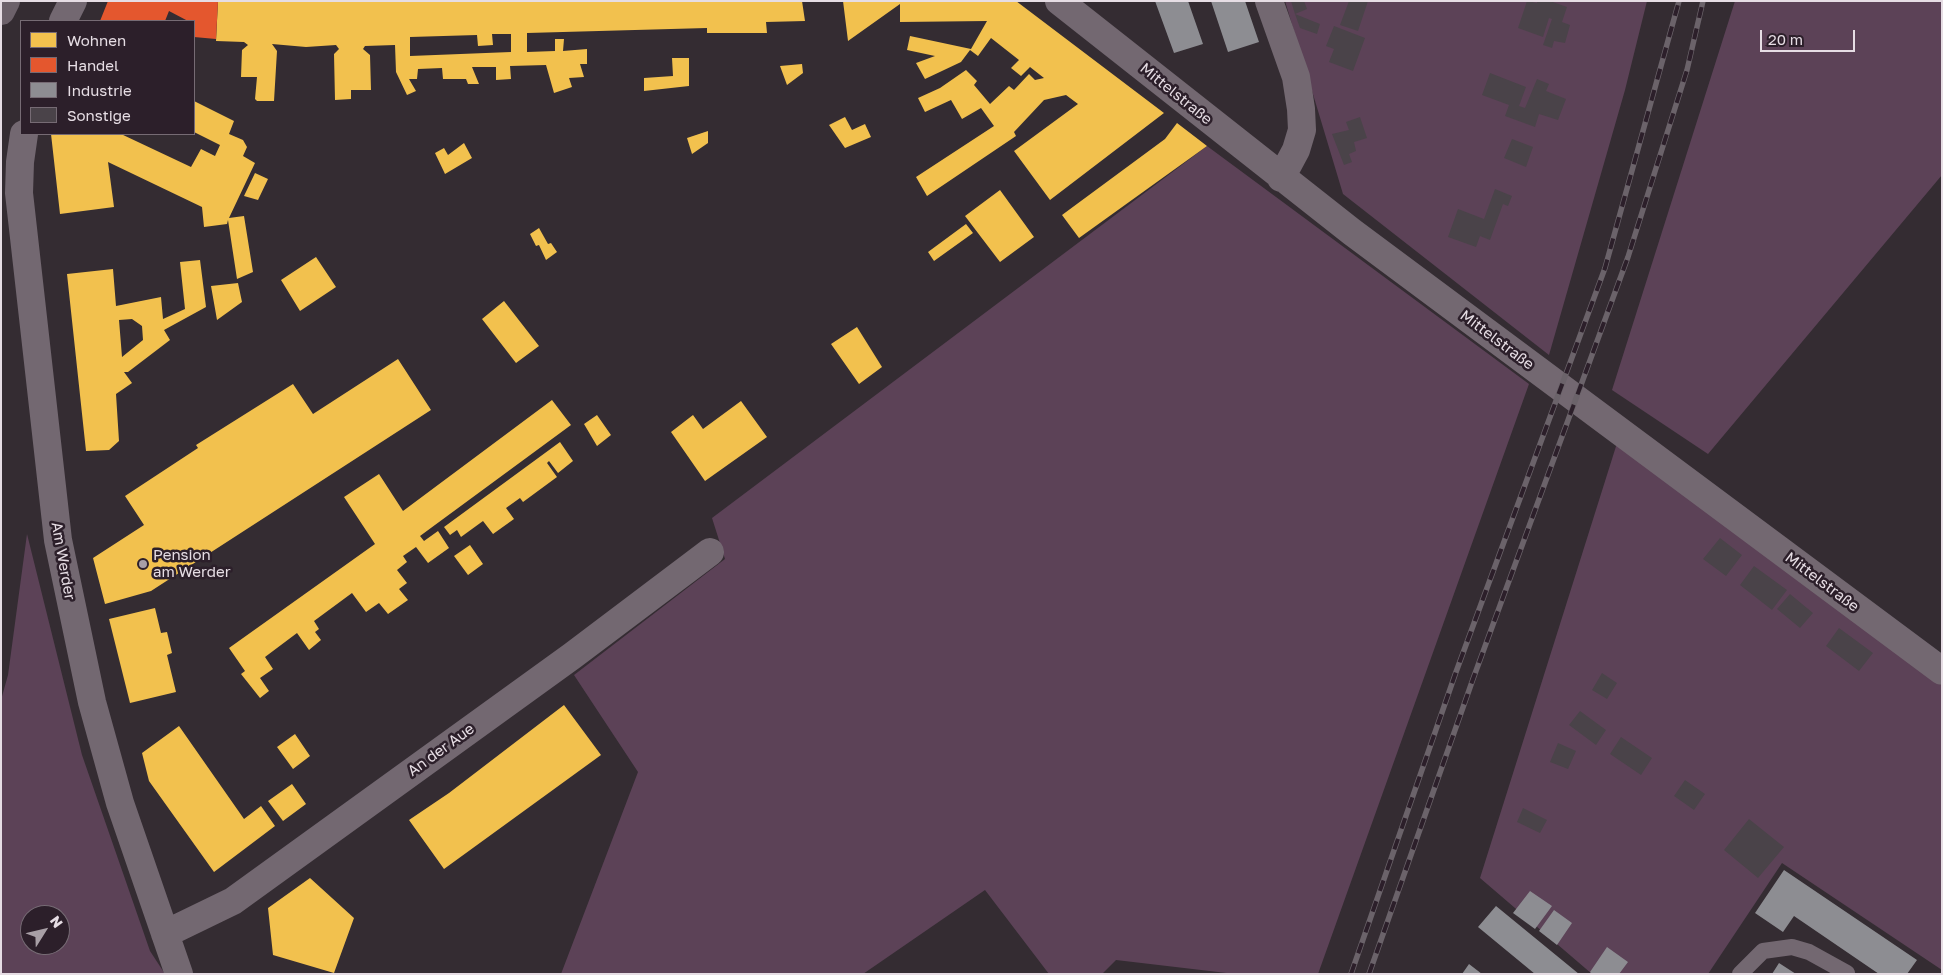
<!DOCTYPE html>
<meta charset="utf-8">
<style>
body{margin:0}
#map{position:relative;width:1943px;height:975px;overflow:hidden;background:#342c32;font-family:"Golos Text",sans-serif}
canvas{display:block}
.frame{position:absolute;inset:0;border:2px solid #e6dde4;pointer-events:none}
.legend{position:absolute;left:20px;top:20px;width:175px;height:115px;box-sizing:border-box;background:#2c1f2a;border:1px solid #766b74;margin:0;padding:6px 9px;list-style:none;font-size:15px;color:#e6dde4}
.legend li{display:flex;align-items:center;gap:10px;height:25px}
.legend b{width:25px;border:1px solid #766b74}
.north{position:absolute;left:20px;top:905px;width:50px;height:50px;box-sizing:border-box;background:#2c1f2a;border:1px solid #766b74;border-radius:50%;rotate:54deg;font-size:14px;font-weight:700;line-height:20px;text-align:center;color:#e6dde4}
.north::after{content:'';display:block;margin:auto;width:18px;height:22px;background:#a89fa6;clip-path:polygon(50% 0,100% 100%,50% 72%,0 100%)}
.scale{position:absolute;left:1760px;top:30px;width:95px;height:22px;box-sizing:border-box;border:2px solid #e6dde4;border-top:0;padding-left:6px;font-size:15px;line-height:18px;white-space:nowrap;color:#e6dde4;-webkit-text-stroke:4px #2c1f2a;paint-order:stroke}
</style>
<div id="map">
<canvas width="1943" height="975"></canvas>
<div class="frame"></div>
<ul class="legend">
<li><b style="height:14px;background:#f2c14e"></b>Wohnen</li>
<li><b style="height:14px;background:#e4572e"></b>Handel</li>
<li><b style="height:14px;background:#8d8d92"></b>Industrie</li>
<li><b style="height:14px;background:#4a4349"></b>Sonstige</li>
</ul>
<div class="north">N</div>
<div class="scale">20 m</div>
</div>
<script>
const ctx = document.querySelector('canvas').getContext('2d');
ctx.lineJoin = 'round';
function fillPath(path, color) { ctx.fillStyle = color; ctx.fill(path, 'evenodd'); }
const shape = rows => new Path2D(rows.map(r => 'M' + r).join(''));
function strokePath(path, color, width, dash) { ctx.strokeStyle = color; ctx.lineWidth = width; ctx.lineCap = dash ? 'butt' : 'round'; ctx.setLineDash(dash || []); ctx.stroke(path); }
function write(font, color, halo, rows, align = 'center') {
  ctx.font = font + ' "Golos Text",sans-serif'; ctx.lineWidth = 5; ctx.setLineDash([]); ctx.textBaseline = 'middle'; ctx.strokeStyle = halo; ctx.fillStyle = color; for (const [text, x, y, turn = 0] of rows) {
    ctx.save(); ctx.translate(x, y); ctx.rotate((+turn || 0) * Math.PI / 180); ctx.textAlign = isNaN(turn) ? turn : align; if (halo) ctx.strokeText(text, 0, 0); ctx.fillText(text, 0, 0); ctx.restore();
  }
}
const green = shape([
 [1285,1,1647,1,1625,90,1549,355,1343,194],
 [1735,1,1942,1,1942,175,1708,454,1612,390],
 [1207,146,1529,384,1318,974,1235,974,1116,960,1102,974,1049,974,985,890,863,974,561,974,638,772,574,675,725,559,712,518],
 [1618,440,1942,686,1942,970,1782,863,1708,974,1592,974,1480,878],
 [27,534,82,755,150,951,165,974,1,974,1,700,8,675],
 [30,915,60,915,60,945,30,945]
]);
const homes = shape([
 [218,1,802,1,805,21,766,22,767,33,707,33,707,28,527,33,527,52,555,51,555,39,564,39,563,51,587,49,587,64,580,64,584,77,569,78,572,87,554,93,546,65,510,66,511,79,496,80,496,67,472,67,479,84,468,84,466,79,443,79,442,68,418,69,417,79,409,79,416,91,407,95,396,72,395,45,365,46,363,49,370,55,371,90,351,90,351,99,335,100,334,54,339,49,336,45,306,47,272,44,277,51,274,101,257,101,255,99,257,77,241,77,242,50,248,45,244,42,216,41],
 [492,34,511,34,511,52,410,56,410,37,477,35,478,46,493,45],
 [843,1,1016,1,1164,113,1050,200,1014,151,1078,104,1066,95,1044,100,1014,132,1016,136,927,196,916,177,994,126,981,108,962,119,951,100,925,112,918,98,940,88,966,70,977,81,974,85,990,104,1009,86,1014,90,1029,74,1035,80,1044,78,1030,67,1021,76,1011,68,1019,60,991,38,978,56,970,50,961,62,925,79,916,63,935,56,907,50,910,36,971,49,987,21,900,22,900,4,848,41],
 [672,58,689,58,689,86,644,91,644,78,673,76],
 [802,64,803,73,787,85,780,66],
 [194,101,234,121,229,134,243,140,247,147,243,156,255,163,229,218,244,216,253,272,237,279,228,220,227,224,204,227,202,207,108,162,114,207,60,214,51,134,121,134,191,167,201,149,215,156,220,145,194,132],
 [845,117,852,130,865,124,871,137,845,148,829,125],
 [1177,123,1207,146,1079,238,1062,215,1165,139],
 [708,131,708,143,692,154,687,138],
 [464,143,472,158,445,174,435,153,444,148,448,155],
 [255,173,268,179,258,200,244,196],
 [1000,190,1034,237,1000,262,965,216],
 [966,224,973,233,934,261,928,252],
 [539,228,548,244,551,243,557,252,546,260,539,245,536,246,530,234],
 [316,257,336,287,300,311,281,280],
 [200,260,206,307,164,330,170,340,128,372,124,372,132,383,116,394,119,441,109,450,86,451,67,274,113,269,116,306,161,297,163,319,185,309,180,262],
 [132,319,142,326,143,340,122,357,119,320],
 [238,283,242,302,217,320,211,286],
 [504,301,539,346,516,363,482,319],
 [857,327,882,367,859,384,831,344],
 [398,359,431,410,151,591,105,604,93,558,144,525,125,496,198,448,196,445,293,384,313,414],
 [552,400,571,425,420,536,424,541,438,531,449,548,428,563,416,547,403,556,407,562,397,570,407,583,399,589,408,600,388,614,379,603,366,612,352,593,314,621,319,629,315,632,321,640,309,650,297,633,265,657,273,669,260,678,269,691,260,698,241,674,245,671,229,648,375,544,344,497,379,474,403,511],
 [741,401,767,437,705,481,671,432,693,415,703,429],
 [597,415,611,435,597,446,584,424],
 [560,442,573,461,558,473,549,461,547,463,557,477,523,502,520,498,506,508,514,519,493,534,483,521,461,537,457,530,450,535,444,527],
 [470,545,483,564,468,575,454,556],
 [155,608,161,633,167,632,172,653,167,655,176,692,130,703,109,619],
 [564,705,601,755,444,869,409,820,449,793],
 [179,726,244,819,261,806,275,826,214,872,149,781,142,753],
 [295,734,310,756,293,769,277,747],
 [292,784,306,804,283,821,268,801],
 [310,878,354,918,334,973,273,955,268,908]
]);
const shops = shape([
 [108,1,218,1,216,39,194,37,194,21,188,21,169,11,165,21,100,21]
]);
const industry = shape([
 [1155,1,1188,1,1203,44,1174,53],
 [1211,1,1245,1,1259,42,1228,52],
 [1784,870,1917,960,1907,974,1879,974,1794,916,1783,932,1755,913],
 [1530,891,1552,906,1535,929,1513,913],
 [1496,906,1579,974,1535,974,1478,927],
 [1554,910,1572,923,1557,945,1539,931],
 [1607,947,1628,962,1619,974,1592,974,1590,972],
 [1779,963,1796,974,1772,974],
 [1469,964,1482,974,1462,974]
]);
const building = shape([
 [1291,1,1304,1,1307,9,1295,14],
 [1349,1,1368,1,1358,31,1340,25],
 [1527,1,1537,3,1537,1,1550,1,1567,7,1562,22,1570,25,1565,43,1554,41,1552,48,1543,45,1552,19,1549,18,1543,37,1518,28],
 [1295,14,1320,24,1317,34,1300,28],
 [1334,26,1365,38,1353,71,1329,62,1334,49,1326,46],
 [1490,73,1526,87,1519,106,1525,108,1537,79,1549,84,1546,91,1566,99,1558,120,1539,114,1535,127,1505,116,1509,105,1482,95],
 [1360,117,1367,138,1354,142,1356,151,1349,154,1352,162,1344,165,1332,134,1349,130,1346,122],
 [1512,139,1533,147,1526,167,1504,158],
 [1495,189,1512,196,1508,206,1503,204,1490,240,1480,236,1476,247,1448,237,1458,209,1484,219],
 [1720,538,1742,555,1726,576,1703,559],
 [1754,566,1787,590,1772,610,1740,585],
 [1790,594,1813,613,1800,628,1777,609],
 [1839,628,1873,653,1859,671,1826,646],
 [1602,673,1617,683,1607,699,1592,690],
 [1580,711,1606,730,1596,745,1569,725],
 [1621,737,1652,758,1641,775,1610,754],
 [1558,743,1576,751,1568,769,1550,762],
 [1685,780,1705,794,1694,810,1674,796],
 [1523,808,1547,820,1540,833,1517,822],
 [1749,819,1784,847,1758,878,1724,850]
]);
const service = shape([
 [1740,974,1763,951,1792,947,1809,952,1847,973]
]);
const minor = shape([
 [1059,1,1352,232,1942,671],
 [1269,1,1296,77,1301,109,1302,130,1296,150,1281,178],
 [63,21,73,1],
 [24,134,20,162,19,193,58,540,92,702,120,803,179,974],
 [165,934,233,901,572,656,710,552]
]);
const secondary = shape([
 [1,11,6,1]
]);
const rail = shape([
 [1351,974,1456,672,1605,268,1679,1],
 [1369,974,1473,679,1628,257,1687,70,1703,1]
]);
const markers = [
 [143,564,5,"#a89fa6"]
];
const streetNames = [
 ["Mittelstraße",1176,94,39],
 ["Mittelstraße",1497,340,37],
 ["Am Werder",63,561,80],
 ["Mittelstraße",1822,582,37],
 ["An der Aue",441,750,-36]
];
const poiNames = [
 ["Pension",153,555],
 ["am Werder",153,572]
];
fillPath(green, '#5c4257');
fillPath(homes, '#f2c14e');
fillPath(shops, '#e4572e');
fillPath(industry, '#8d8d92');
fillPath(building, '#4a4349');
strokePath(service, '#736871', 16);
strokePath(minor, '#736871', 28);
strokePath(secondary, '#6c616a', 28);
strokePath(rail, '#6b636a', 5.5);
strokePath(rail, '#2c1f2a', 4, [11]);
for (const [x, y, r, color] of markers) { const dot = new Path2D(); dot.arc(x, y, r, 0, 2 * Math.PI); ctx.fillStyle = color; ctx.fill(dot); strokePath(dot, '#2c1f2a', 2); }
write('15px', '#e6dde4', '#2c1f2a', streetNames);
write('15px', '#e6dde4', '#2c1f2a', poiNames, 'left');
</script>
